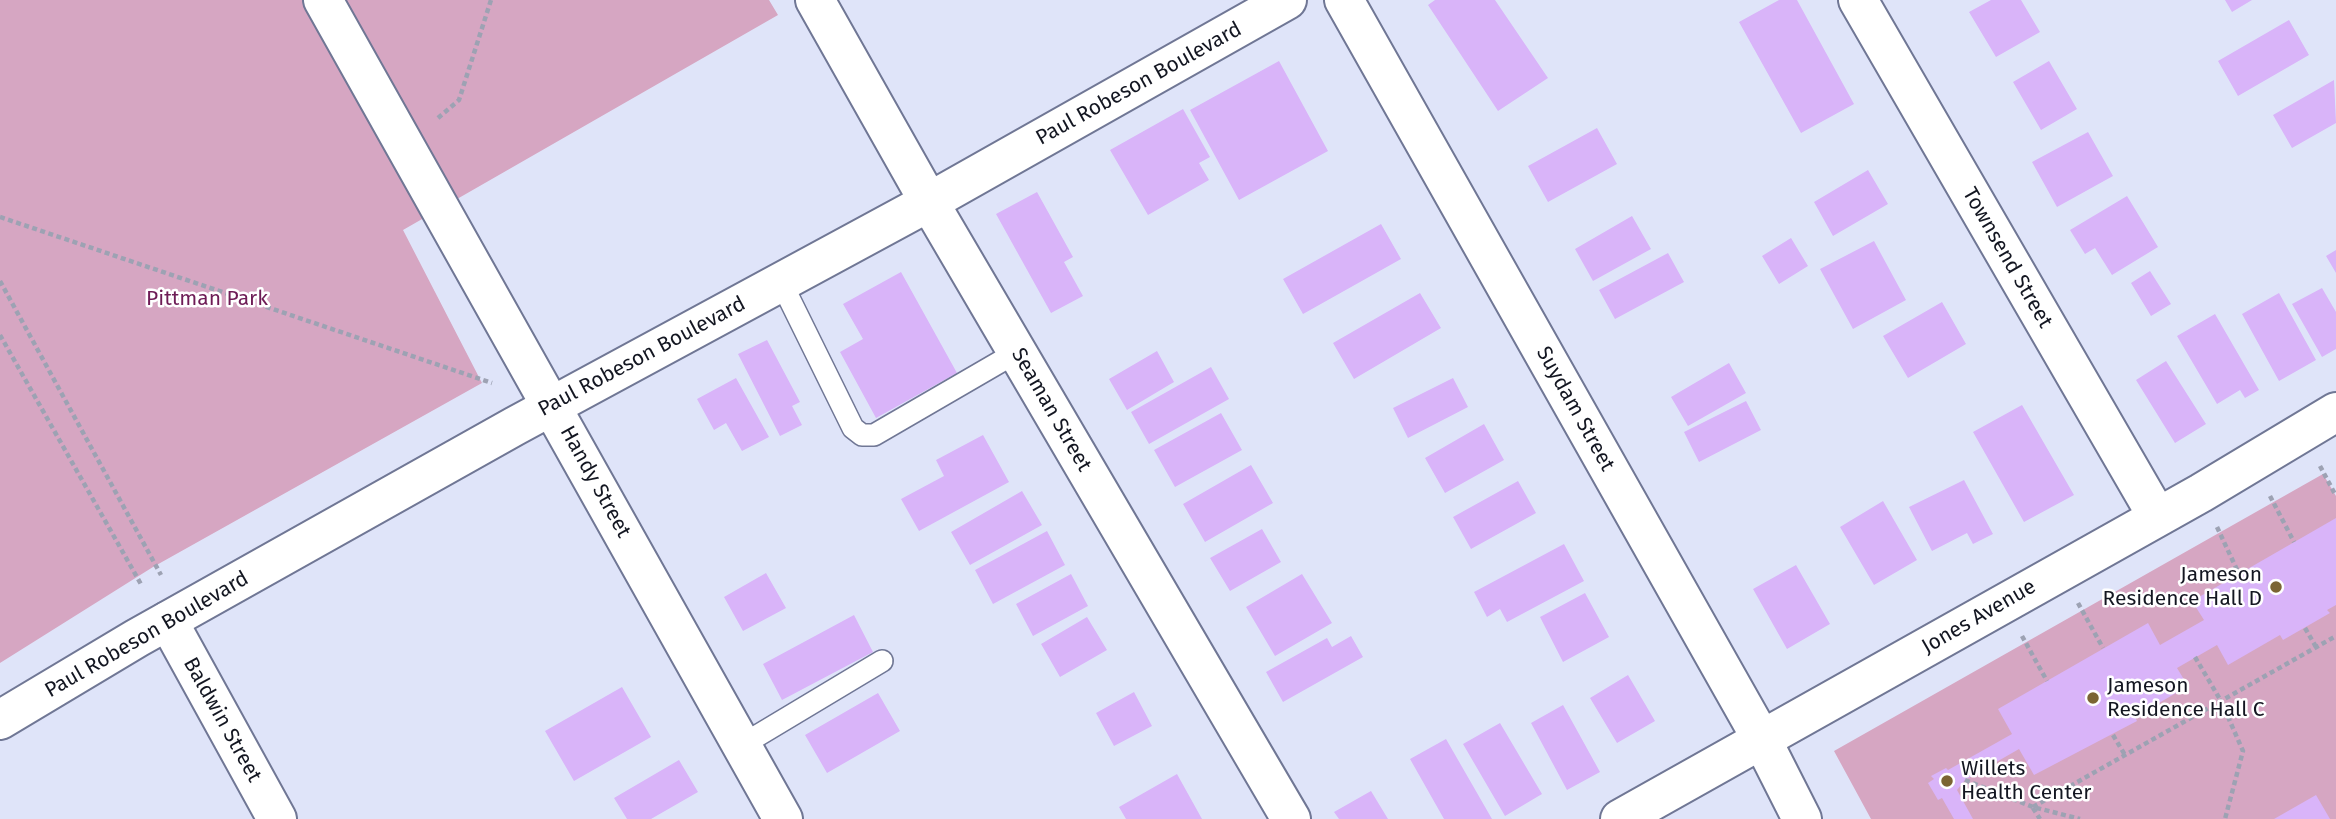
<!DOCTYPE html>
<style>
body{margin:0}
canvas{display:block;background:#dfe4f9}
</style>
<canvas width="2336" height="819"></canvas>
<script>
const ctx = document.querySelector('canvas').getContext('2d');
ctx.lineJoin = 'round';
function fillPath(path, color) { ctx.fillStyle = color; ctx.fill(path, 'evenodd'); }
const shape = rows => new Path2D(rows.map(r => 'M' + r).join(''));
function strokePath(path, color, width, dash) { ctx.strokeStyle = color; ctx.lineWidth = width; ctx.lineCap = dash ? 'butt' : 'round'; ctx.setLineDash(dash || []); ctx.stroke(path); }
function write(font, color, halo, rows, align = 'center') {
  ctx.font = font + ' "Fira Sans",sans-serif'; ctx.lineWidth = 5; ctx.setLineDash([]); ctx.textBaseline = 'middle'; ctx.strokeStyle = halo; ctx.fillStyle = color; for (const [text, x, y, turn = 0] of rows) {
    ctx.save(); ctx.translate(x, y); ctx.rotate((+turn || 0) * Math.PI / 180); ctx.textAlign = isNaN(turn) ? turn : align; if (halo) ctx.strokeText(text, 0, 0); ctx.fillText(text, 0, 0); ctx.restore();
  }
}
const green = shape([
 [0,0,769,0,778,15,403,230,482,383,153,567,0,663],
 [2323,474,2336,496,2336,819,1871,819,1834,751]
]);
const building = shape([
 [1435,0,1495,0,1548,78,1498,111,1428,5],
 [1779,0,1797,0,1854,104,1801,133,1739,22],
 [1991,0,2021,0,2040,32,1996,57,1969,12],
 [2225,0,2252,0,2232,12],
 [2289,20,2309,55,2238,96,2218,61],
 [1279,61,1328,151,1239,200,1190,110],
 [2049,61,2077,109,2041,130,2013,82],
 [2334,80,2336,123,2292,148,2273,115],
 [1183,109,1210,157,1199,163,1209,180,1148,215,1110,150],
 [1597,128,1617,164,1548,202,1528,166],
 [2088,132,2113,176,2057,207,2032,162],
 [1868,170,1888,204,1833,236,1814,202],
 [1037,192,1073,257,1064,262,1083,296,1051,313,996,214],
 [2127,196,2158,247,2112,275,2095,248,2085,254,2070,230],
 [1632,216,1651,249,1593,281,1575,249],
 [1381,224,1401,259,1303,314,1283,279],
 [1791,238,1808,266,1779,284,1762,256],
 [1874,241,1906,300,1853,329,1820,269],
 [2336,250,2336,273,2326,256],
 [1668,253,1684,282,1615,319,1599,290],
 [2150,271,2171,304,2151,316,2131,283],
 [901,272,957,373,876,418,840,352,863,339,843,304],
 [2322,288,2336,312,2336,349,2322,357,2292,304],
 [1420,293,1441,328,1354,379,1333,343],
 [2279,293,2316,360,2279,381,2242,314],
 [1942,302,1966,344,1908,378,1883,336],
 [2215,314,2259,390,2245,398,2240,390,2217,404,2177,336],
 [767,340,800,402,792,406,802,425,780,436,738,354],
 [1157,351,1174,382,1127,410,1109,379],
 [2166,361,2206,424,2175,443,2136,380],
 [1729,363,1746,393,1688,426,1671,397],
 [1211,367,1229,399,1149,444,1131,412],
 [736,378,769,437,742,451,726,423,714,430,697,399],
 [1453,378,1468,407,1408,438,1393,408],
 [1746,401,1761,430,1699,462,1684,432],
 [2022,405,2074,495,2024,522,1973,432],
 [1221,413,1242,450,1175,487,1154,450],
 [1484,424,1504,460,1445,493,1425,458],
 [983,435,1009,482,919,531,901,499,944,476,936,460],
 [1251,465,1273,503,1205,542,1183,504],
 [1964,480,1993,534,1973,544,1967,533,1932,551,1909,507],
 [1518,481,1536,513,1471,549,1453,517],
 [1022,491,1042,525,970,565,951,532],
 [1883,501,1917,560,1874,585,1840,527],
 [2336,518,2336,605,2327,610,2330,613,2283,640,2280,635,2228,665,2217,645,2177,668,2188,686,2135,717,2137,721,2034,775,2019,749,1965,780,1957,790,1973,819,1954,819,1942,798,1938,800,1928,783,1934,779,1931,776,1946,768,1948,770,2012,734,1998,709,2148,623,2160,645,2204,620,2192,601],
 [1262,529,1281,562,1230,591,1210,558],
 [1047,531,1065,565,993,604,975,570],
 [1564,544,1584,581,1507,622,1500,609,1487,617,1474,592],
 [1796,565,1830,624,1787,649,1753,589],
 [766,573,786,608,743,631,724,597],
 [1071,574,1088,606,1033,636,1016,604],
 [1302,574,1332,623,1275,656,1246,607],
 [1585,593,1609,637,1563,662,1540,617],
 [854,615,873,652,782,700,763,664],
 [1087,617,1107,650,1060,677,1041,644],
 [1351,636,1363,657,1283,702,1266,672,1327,638,1332,647],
 [1628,675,1655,721,1617,743,1590,698],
 [622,687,651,737,574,781,545,731],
 [1134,692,1152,726,1114,746,1096,713],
 [878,693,900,731,827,773,805,735],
 [1563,705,1600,772,1567,790,1531,723],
 [1500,723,1542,794,1505,816,1463,744],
 [1446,739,1492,819,1444,819,1410,759],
 [679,760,698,792,651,819,627,819,614,798],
 [1177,774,1202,819,1126,819,1119,807],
 [1371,791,1388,819,1339,819,1334,812],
 [2316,795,2330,819,2274,819]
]);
const path = shape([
 [438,118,459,100,491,0],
 [0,217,492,383],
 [0,281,161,575],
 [0,335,142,586],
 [2320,466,2336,496],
 [2270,496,2294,542],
 [2217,527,2239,574],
 [2078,603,2103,648],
 [2305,628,2316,647],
 [2022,636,2047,681],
 [2195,657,2221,701,2243,751,2225,819],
 [2113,735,2125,755],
 [1965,780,2033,807,2080,819],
 [2033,807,2336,636],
 [2033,808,2040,819]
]);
const lane = shape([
 [781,282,853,428,862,435,874,435,1017,352],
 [742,745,882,661]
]);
const street = shape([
 [323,0,783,819],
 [815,0,929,202,1291,819],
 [1344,0,1761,738,1802,819],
 [1858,0,2157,516],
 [168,621,277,819],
 [1620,819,2201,493,2336,412]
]);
const secondary = shape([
 [0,720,137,638,515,426,929,202,1287,0]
]);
const markers = [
 [2276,587,7,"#7b6434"],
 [2093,698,7,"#7b6434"],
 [1947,781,7,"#7b6434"]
];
const streetNames = [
 ["Paul Robeson Boulevard",1139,84,-29],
 ["Townsend Street",2007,258,60],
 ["Paul Robeson Boulevard",642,357,-28],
 ["Suydam Street",1575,409,61],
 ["Seaman Street",1051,410,60],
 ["Handy Street",595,482,61],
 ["Jones Avenue",1979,617,-30],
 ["Paul Robeson Boulevard",147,635,-30],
 ["Baldwin Street",222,720,61]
];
const parkNames = [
 ["Pittman Park",207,299]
];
const poiNames = [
 ["Jameson",2262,575,"right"],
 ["Residence Hall D",2262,599,"right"],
 ["Jameson",2107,686],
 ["Residence Hall C",2107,710],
 ["Willets",1961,769],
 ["Health Center",1961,793]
];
fillPath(green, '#d6a6c2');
fillPath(building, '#d9b4f9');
strokePath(lane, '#707795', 24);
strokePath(street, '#707795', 42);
strokePath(secondary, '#707795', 42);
strokePath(path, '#9da2b3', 4.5, [5, 3.5]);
strokePath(lane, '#fff', 21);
strokePath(street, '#fff', 38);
strokePath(secondary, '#fff', 38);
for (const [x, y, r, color] of markers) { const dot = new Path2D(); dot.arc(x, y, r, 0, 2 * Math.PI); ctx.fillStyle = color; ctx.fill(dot); strokePath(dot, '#fff', 2.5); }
write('21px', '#131621', '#fff', streetNames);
write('21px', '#6e1c56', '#fff', parkNames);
write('21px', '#131621', '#fff', poiNames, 'left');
</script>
